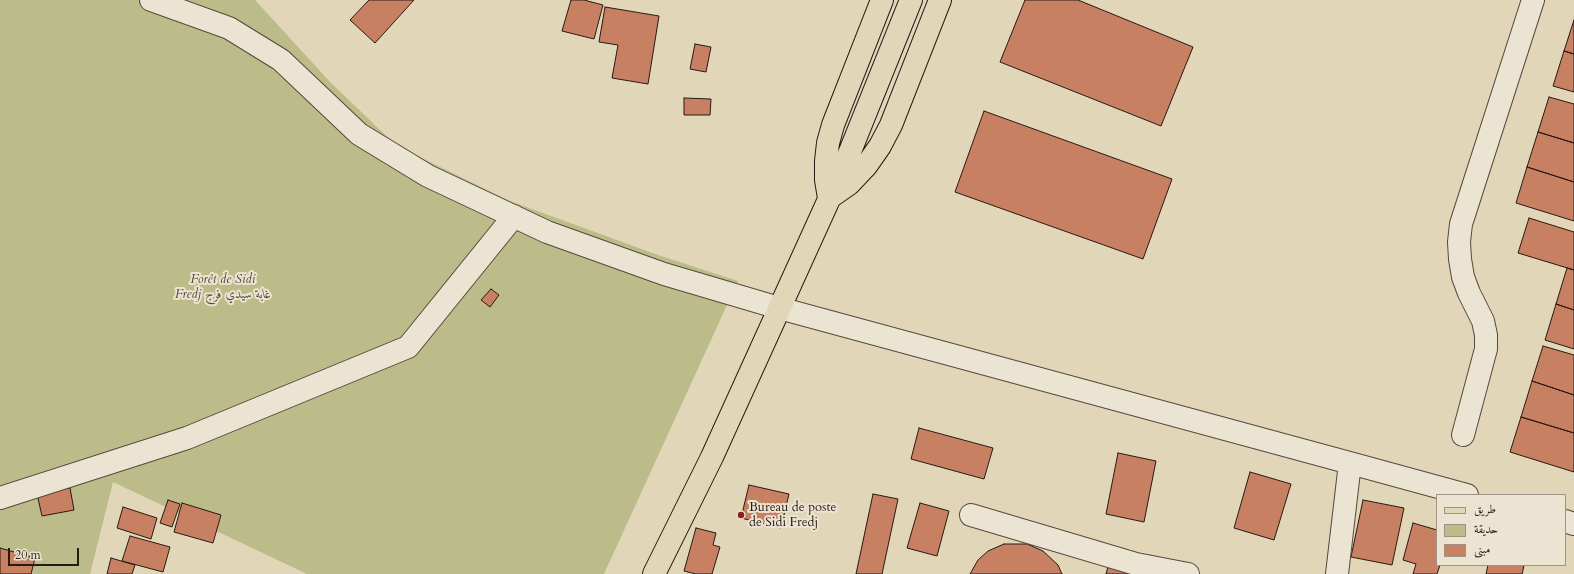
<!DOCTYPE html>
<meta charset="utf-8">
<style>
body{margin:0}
#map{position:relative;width:1574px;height:574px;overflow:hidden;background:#e2d6b9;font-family:Cardo,Amiri,serif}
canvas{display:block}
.legend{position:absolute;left:1436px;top:494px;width:130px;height:72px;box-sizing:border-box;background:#ece4d2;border:1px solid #9e9386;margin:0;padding:5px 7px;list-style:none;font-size:12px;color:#281914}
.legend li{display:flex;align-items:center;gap:8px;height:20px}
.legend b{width:20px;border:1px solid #9e9386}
.scale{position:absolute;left:8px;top:548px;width:71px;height:18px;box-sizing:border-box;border:2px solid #281914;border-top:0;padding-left:5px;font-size:12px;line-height:14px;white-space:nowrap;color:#281914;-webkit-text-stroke:3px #ece4d2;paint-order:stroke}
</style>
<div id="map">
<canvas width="1574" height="574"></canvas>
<ul class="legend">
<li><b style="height:5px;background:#e2d6b9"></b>طريق</li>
<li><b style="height:11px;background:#bbbc8a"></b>حديقة</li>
<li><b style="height:11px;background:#c78062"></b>مبنى</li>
</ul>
<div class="scale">20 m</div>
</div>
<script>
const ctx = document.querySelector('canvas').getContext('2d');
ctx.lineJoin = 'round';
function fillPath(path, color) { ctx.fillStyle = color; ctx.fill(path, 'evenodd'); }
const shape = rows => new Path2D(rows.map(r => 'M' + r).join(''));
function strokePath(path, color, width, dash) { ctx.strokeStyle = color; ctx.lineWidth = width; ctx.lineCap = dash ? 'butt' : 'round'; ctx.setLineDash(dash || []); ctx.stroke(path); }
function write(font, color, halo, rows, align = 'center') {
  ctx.font = font + ' Cardo,Amiri,serif'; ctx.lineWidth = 4; ctx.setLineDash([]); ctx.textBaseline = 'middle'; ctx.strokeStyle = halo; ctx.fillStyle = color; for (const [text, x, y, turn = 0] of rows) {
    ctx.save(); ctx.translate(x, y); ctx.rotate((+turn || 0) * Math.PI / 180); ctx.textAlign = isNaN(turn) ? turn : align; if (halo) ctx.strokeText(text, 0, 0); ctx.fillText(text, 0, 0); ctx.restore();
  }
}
const green = shape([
 [0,0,255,0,332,84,397,146,510,201,658,255,738,281,604,574,307,574,113,482,90,574,0,574]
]);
const building = shape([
 [369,0,414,0,375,43,350,20,369,0],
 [571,0,584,0,603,5,594,39,562,31,571,0],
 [1025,0,1078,0,1193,47,1161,126,1000,62,1025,0],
 [605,7,659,16,648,84,612,78,618,45,599,42,605,7],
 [1574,20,1574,54,1564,51,1574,20],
 [695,44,711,47,706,72,690,69,695,44],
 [1564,51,1574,54,1574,92,1553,86,1564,51],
 [1549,97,1574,104,1574,143,1538,132,1549,97],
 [684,98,711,99,710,115,684,115,684,98],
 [984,111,1172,179,1143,259,955,192,984,111],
 [1538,132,1574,143,1574,182,1527,167,1538,132],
 [1527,167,1574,182,1574,221,1516,203,1527,167],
 [1529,218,1574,232,1574,270,1518,253,1529,218],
 [1567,268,1574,270,1574,310,1556,304,1567,268],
 [491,289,499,295,490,307,481,300,491,289],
 [1556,304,1574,310,1574,349,1545,340,1556,304],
 [1543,346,1574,355,1574,395,1532,381,1543,346],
 [1532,381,1574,395,1574,433,1521,417,1532,381],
 [1521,417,1574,433,1574,472,1510,452,1521,417],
 [919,428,993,448,984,479,911,459,919,428],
 [1118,453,1156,461,1144,522,1106,514,1118,453],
 [1250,472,1291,484,1274,540,1234,528,1250,472],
 [749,485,789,494,781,528,741,518,749,485],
 [70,488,74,510,42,516,37,494,70,488],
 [873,494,898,499,882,574,856,574,873,494],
 [168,500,180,504,172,527,160,523,168,500],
 [1363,500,1404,508,1392,565,1351,557,1363,500],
 [182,503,221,515,213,543,174,532,182,503],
 [920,503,949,511,937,556,907,548,920,503],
 [123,507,157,518,151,539,117,528,123,507],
 [1413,523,1437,530,1437,565,1440,565,1437,574,1413,574,1416,564,1403,560,1413,523],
 [696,528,716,533,713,545,720,547,712,574,696,574,684,571,696,528],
 [130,536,170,547,163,572,122,561,130,536],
 [1004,544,1027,544,1043,551,1058,565,1062,574,970,574,978,560,988,551,1004,544],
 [0,548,35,558,31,574,0,574,0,548],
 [111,558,135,565,132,574,107,574,111,558],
 [1110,559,1147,574,1106,574,1110,559],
 [1488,565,1519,565,1524,566,1522,574,1486,574,1488,565]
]);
const minor = shape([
 [151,0,229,28,281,60,359,134,428,176,547,232,664,274,779,308,1350,463,1337,574],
 [1463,435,1486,349,1486,335,1483,321,1469,293,1463,277,1460,259,1459,242,1461,224,1533,0],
 [1350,463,1467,495],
 [0,498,187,438,408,347,514,216],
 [971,515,1136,564,1188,574],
 [1565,521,1574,524]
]);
const major = shape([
 [882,0,833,125,828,143,826,161,826,180,829,198,849,184,866,166,880,146,891,125,940,0],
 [654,574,712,457,845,164,911,0]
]);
const markers = [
 [741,515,4,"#8f2418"]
];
const parkNames = [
 ["Forêt de Sidi",223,280],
 ["Fredj غابة سيدي فرج",223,295]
];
const poiNames = [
 ["Bureau de poste",749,508],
 ["de Sidi Fredj",749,523]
];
fillPath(green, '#bbbc8a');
fillPath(building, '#c78062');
strokePath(building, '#281914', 1);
strokePath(minor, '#56483d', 24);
strokePath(major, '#281914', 24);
strokePath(minor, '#ece4d2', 22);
strokePath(major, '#e2d6b9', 22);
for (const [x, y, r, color] of markers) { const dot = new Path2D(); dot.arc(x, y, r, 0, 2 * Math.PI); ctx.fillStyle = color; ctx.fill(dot); strokePath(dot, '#ece4d2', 1.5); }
write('italic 13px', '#544a37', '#ece4d2', parkNames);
write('13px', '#281914', '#ece4d2', poiNames, 'left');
</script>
